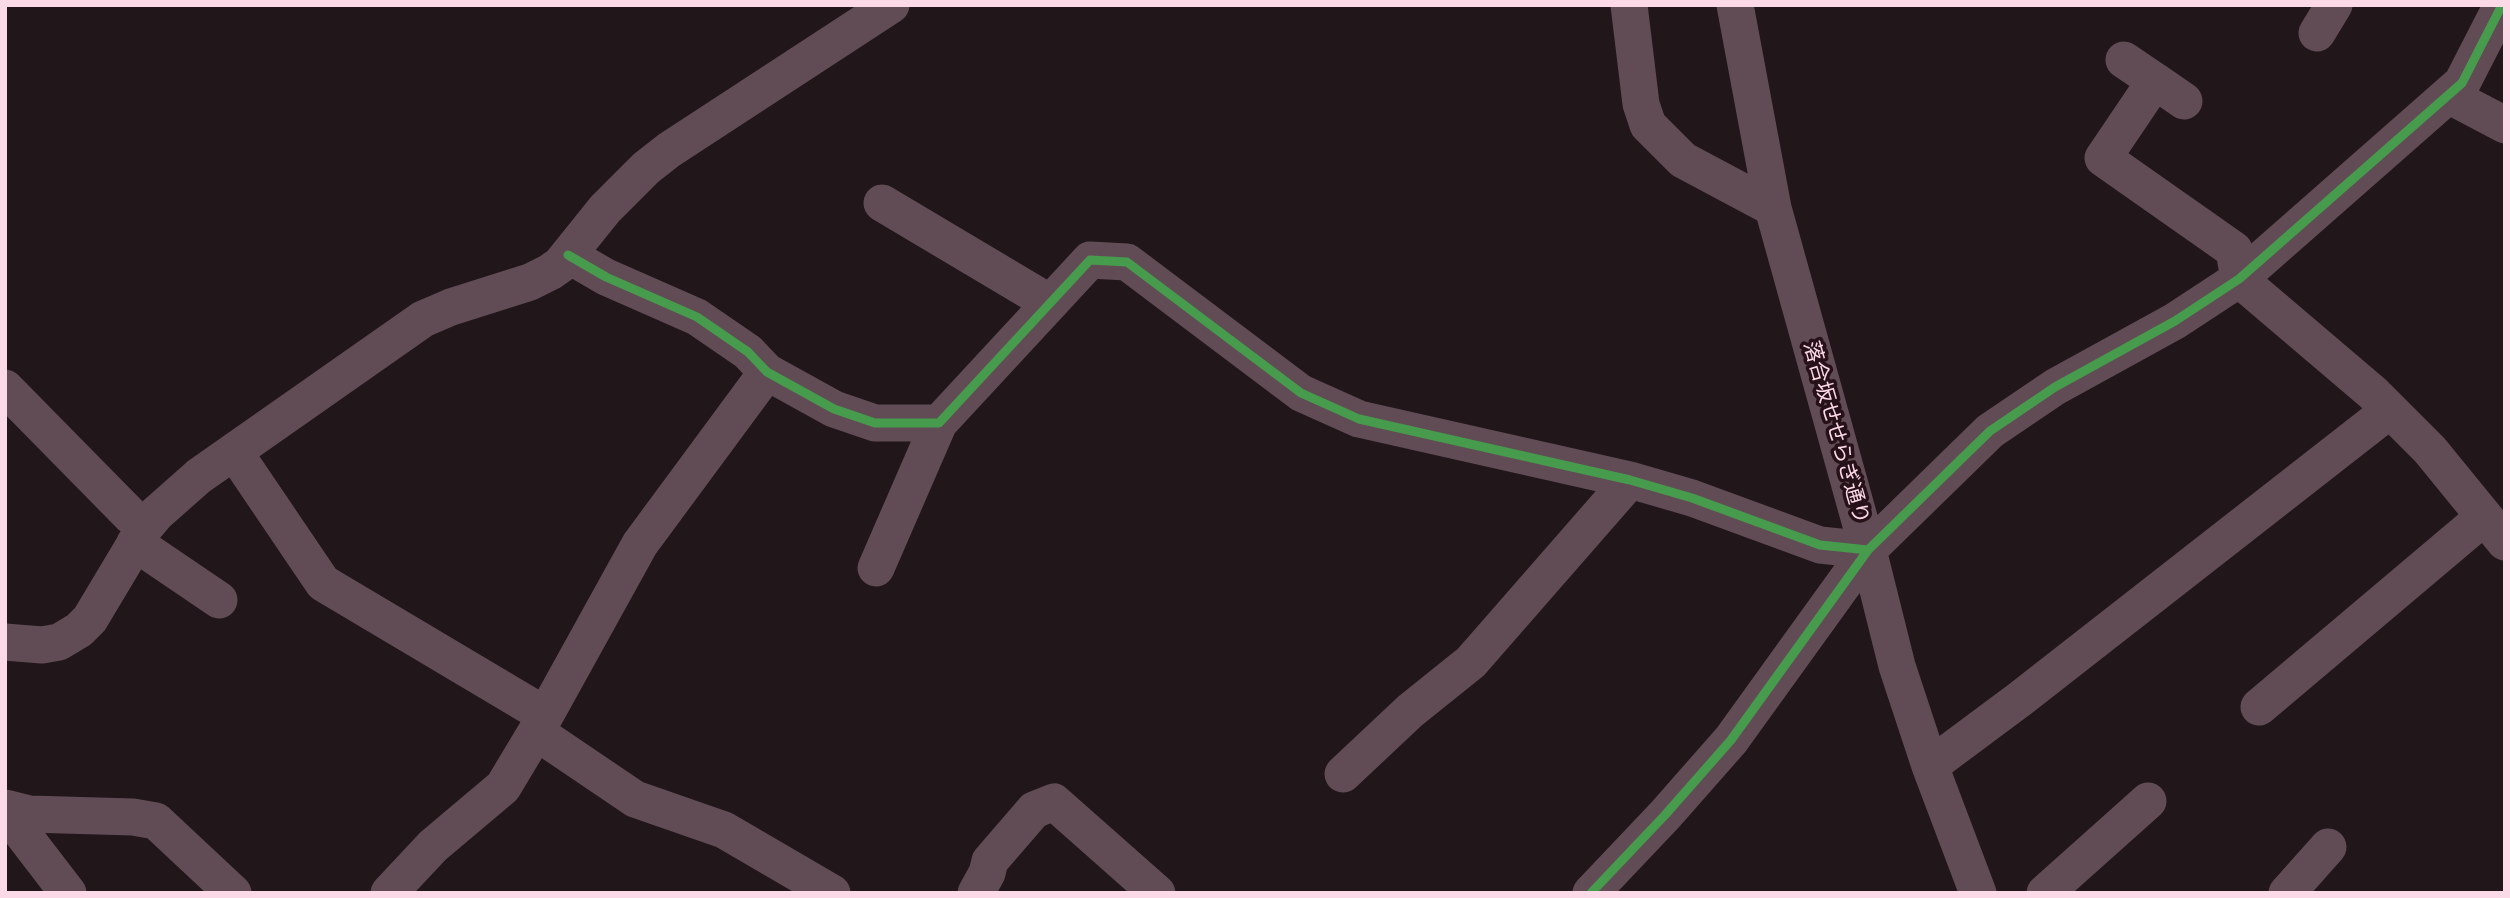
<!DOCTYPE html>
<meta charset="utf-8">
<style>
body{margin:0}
#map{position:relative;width:2510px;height:898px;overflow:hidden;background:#211619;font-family:Poppins,sans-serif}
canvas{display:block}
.frame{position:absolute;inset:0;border:7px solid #fcd9e7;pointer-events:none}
</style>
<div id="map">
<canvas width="2510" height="898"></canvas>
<div class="frame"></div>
</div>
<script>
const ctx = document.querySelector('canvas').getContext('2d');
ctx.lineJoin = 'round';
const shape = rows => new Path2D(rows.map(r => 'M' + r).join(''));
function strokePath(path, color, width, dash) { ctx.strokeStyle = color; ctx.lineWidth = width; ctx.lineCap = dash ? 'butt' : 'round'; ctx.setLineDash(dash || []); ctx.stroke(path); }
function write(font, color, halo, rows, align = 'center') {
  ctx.font = font + ' Poppins,"Noto Sans JP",sans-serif'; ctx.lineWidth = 7; ctx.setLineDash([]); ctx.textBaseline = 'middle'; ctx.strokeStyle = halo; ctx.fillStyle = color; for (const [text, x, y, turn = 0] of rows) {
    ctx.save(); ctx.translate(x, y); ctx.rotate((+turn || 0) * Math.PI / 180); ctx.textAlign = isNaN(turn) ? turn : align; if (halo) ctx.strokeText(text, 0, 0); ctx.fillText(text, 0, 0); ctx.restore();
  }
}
const minor = shape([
 [1629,5,1641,104,1648,125,1683,160,1773,208],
 [1735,5,1773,208,1868,550,1897,666,1930,766,1978,893],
 [2317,33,2334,5],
 [2124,60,2155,81],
 [2450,96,2505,125],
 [2184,101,2155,81,2103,158,2234,250,2239,279,2373,393,2430,450,2505,542],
 [882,203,1050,303],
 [568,255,606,277,697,317,748,352,767,372,834,409,875,423,939,423],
 [5,388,131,516,145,527],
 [235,453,323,583,545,715],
 [135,543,219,600],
 [876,568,939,423,1090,260,1127,262,1301,393,1359,419,1630,480,1692,498,1820,545,1868,550],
 [5,642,42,645,59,642,79,630,90,619,145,527,156,514,199,476,423,319,451,307,530,282,550,272,560,265,605,209,646,168,669,150,891,5],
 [2259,707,2484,517],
 [536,732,635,799,724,830,832,893],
 [1930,766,2020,699,2390,410],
 [1343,774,1410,711,1471,662,1630,480],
 [5,808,29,814,133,817,156,821,233,893],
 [5,811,68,893],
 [389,893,433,846,503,787,536,732,640,544,767,372],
 [976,893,987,873,990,861,1034,810,1054,802,1157,893],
 [1591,893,1665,815,1731,740,1868,550,1990,431,2055,387,2175,321,2239,279,2462,83,2502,5],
 [2045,893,2148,801],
 [2287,893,2328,847]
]);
const cycleway = shape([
 [568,255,606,277,697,317,748,352,767,372,834,409,875,423,939,423,1090,260,1127,262,1301,393,1359,419,1630,480,1692,498,1820,545,1868,550],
 [1591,893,1665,815,1731,740,1868,550,1990,431,2055,387,2175,321,2239,279,2462,83,2502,5]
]);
const streetNames = [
 ["落合坂せせらぎ通り",1835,433,74]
];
strokePath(minor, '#614c55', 37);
strokePath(cycleway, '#469c4c', 9);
write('21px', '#fcd9e7', '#261118', streetNames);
</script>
